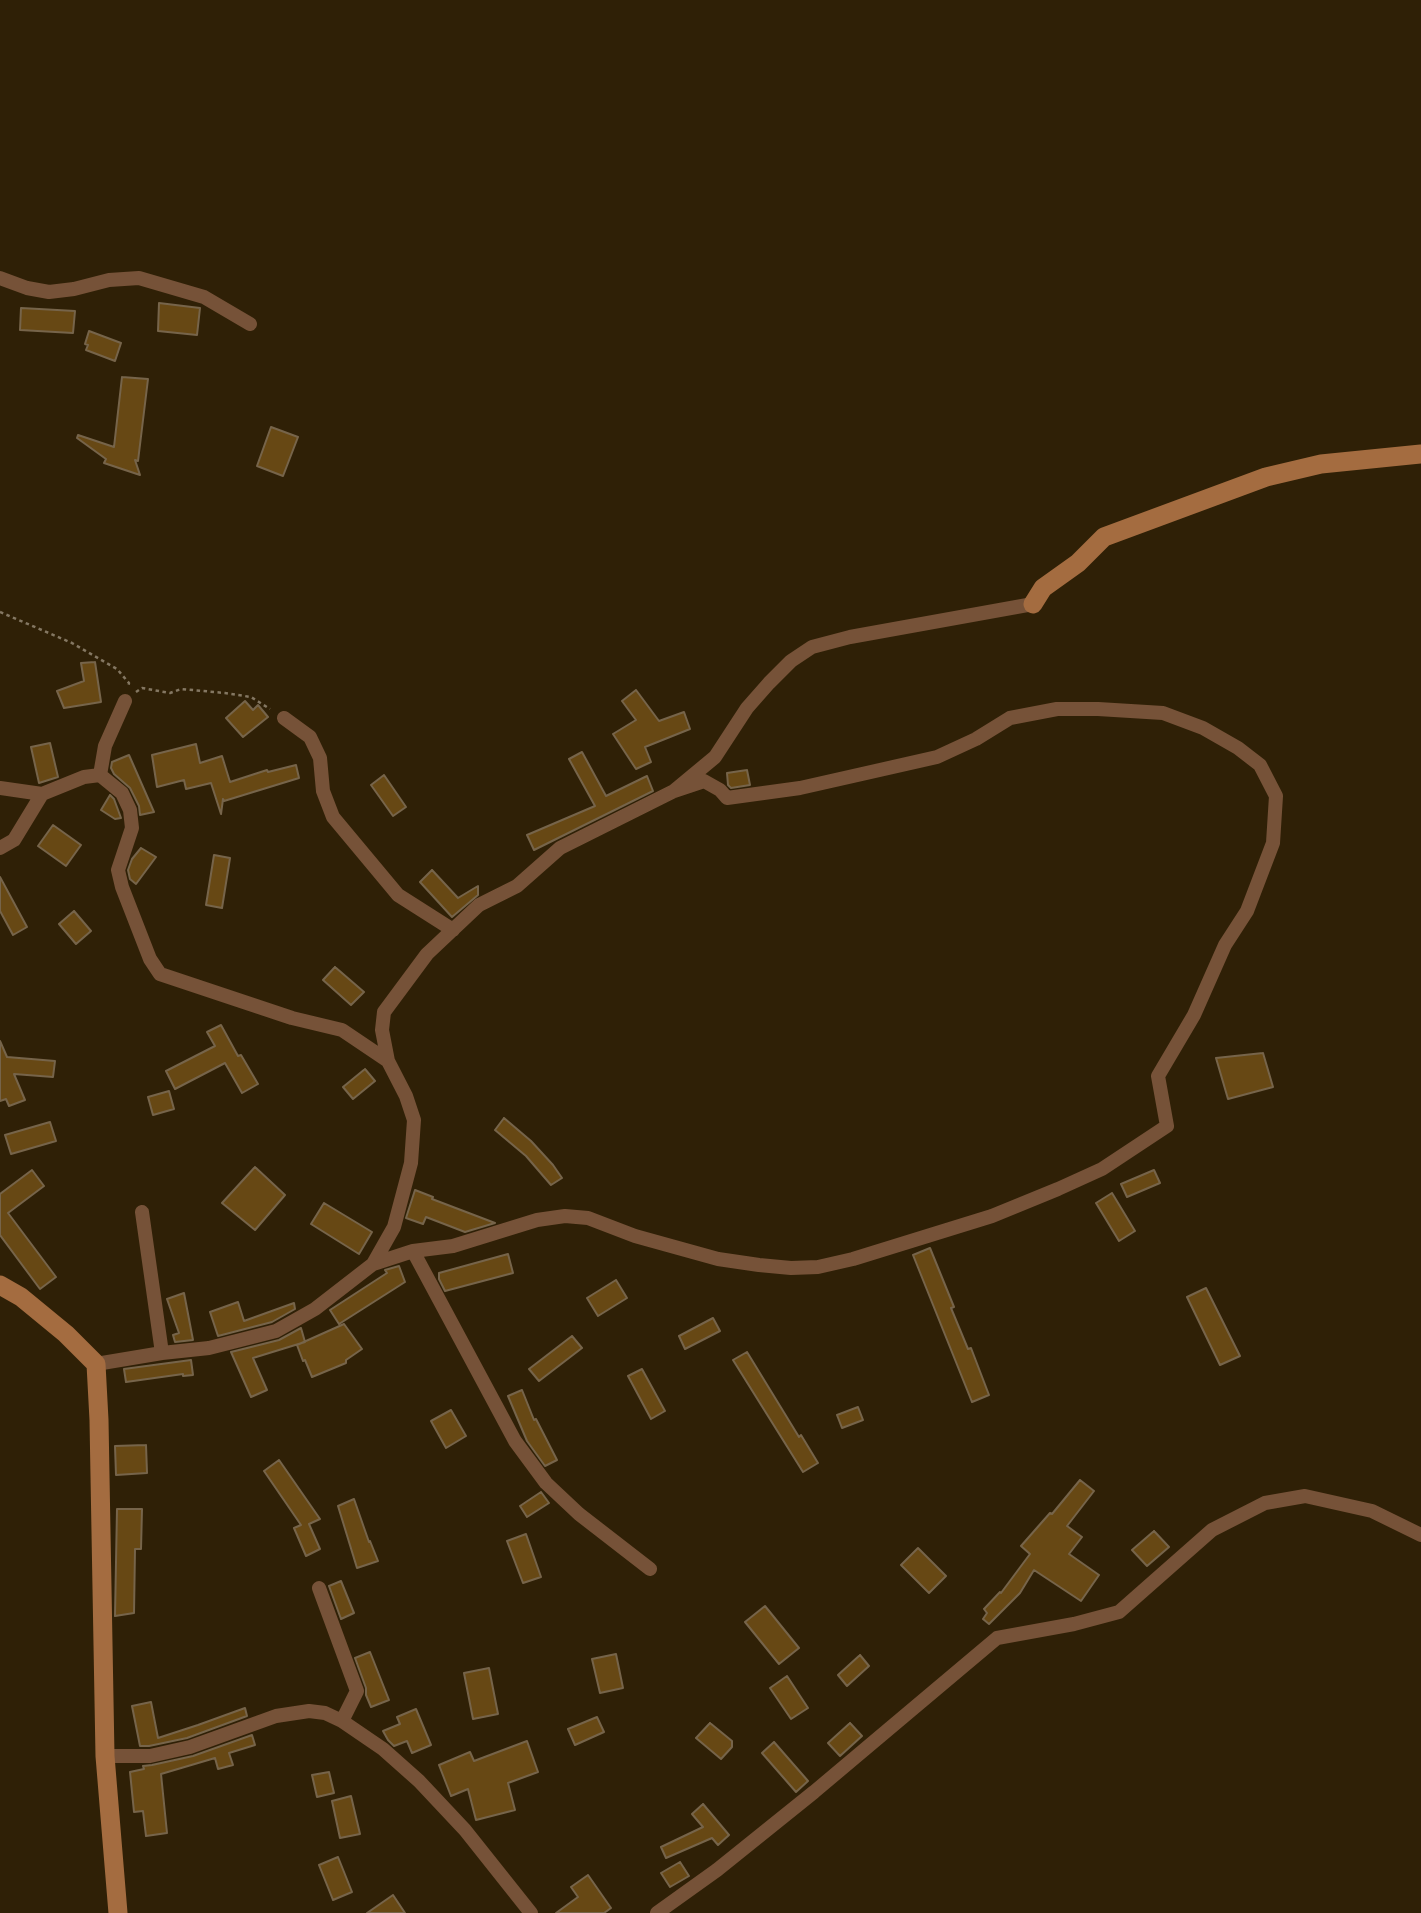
<!DOCTYPE html>
<style>
body{margin:0}
canvas{display:block;background:#2f2006}
</style>
<canvas width="1421" height="1913"></canvas>
<script>
const ctx = document.querySelector('canvas').getContext('2d');
ctx.lineJoin = 'round';
function fillPath(path, color) { ctx.fillStyle = color; ctx.fill(path, 'evenodd'); }
const shape = rows => new Path2D(rows.map(r => 'M' + r).join(''));
function strokePath(path, color, width, dash) { ctx.strokeStyle = color; ctx.lineWidth = width; ctx.lineCap = dash ? 'butt' : 'round'; ctx.setLineDash(dash || []); ctx.stroke(path); }
const building = shape([
 [159,303,200,308,197,335,158,331,159,303],
 [21,308,75,311,73,333,20,330,21,308],
 [89,331,121,343,115,361,86,350,88,345,85,344,89,331],
 [122,377,148,379,138,461,135,460,140,475,104,463,106,459,77,438,78,435,114,447,122,377],
 [271,427,298,437,283,476,257,466,271,427],
 [95,662,101,702,64,708,57,691,84,681,81,663,95,662],
 [636,690,659,721,684,712,690,729,645,747,651,762,636,769,613,734,636,720,622,701,636,690],
 [245,701,253,710,258,705,268,717,243,737,226,718,245,701],
 [50,743,58,777,39,783,31,747,50,743],
 [196,744,200,763,222,756,230,782,267,770,268,772,296,765,299,778,224,801,223,799,221,814,211,783,186,789,184,780,157,787,152,755,196,744],
 [582,752,606,796,647,776,653,791,534,850,527,835,595,806,569,759,582,752],
 [129,755,154,812,140,815,139,806,130,788,114,774,111,768,112,762,129,755],
 [747,770,750,785,731,788,728,785,727,773,747,770],
 [384,775,406,807,393,816,371,785,384,775],
 [110,795,114,799,121,818,115,819,101,810,110,795],
 [53,825,81,845,66,866,38,846,53,825],
 [141,848,156,857,136,884,130,879,128,870,132,859,141,848],
 [214,855,230,858,222,908,206,905,214,855],
 [432,870,458,898,478,886,478,895,452,917,420,882,432,870],
 [0,877,27,927,13,935,0,911,0,877],
 [74,911,91,931,76,944,59,924,74,911],
 [335,967,364,992,351,1005,323,980,335,967],
 [221,1025,238,1056,241,1055,258,1084,242,1093,225,1063,175,1089,166,1071,215,1046,207,1032,221,1025],
 [0,1041,7,1057,55,1061,53,1077,14,1074,25,1100,9,1106,6,1099,0,1101,0,1041],
 [1263,1053,1273,1087,1228,1099,1216,1058,1263,1053],
 [365,1069,375,1081,353,1099,343,1087,365,1069],
 [169,1091,174,1109,153,1115,148,1097,169,1091],
 [504,1118,531,1141,553,1165,562,1178,551,1185,526,1156,495,1130,504,1118],
 [50,1122,56,1141,11,1154,5,1135,50,1122],
 [255,1167,285,1195,255,1230,222,1203,255,1167],
 [32,1170,44,1186,8,1213,56,1277,40,1289,0,1235,0,1194,32,1170],
 [1154,1170,1160,1183,1127,1197,1121,1184,1154,1170],
 [415,1190,433,1197,432,1199,495,1223,465,1232,426,1217,423,1224,406,1218,415,1190],
 [1112,1193,1135,1231,1119,1241,1096,1203,1112,1193],
 [324,1203,372,1232,359,1254,311,1224,324,1203],
 [930,1248,954,1307,951,1308,968,1349,971,1348,989,1395,972,1402,913,1255,930,1248],
 [508,1254,513,1273,445,1291,439,1279,439,1273,508,1254],
 [399,1266,405,1282,339,1324,330,1310,387,1273,385,1270,399,1266],
 [616,1280,627,1298,598,1316,587,1298,616,1280],
 [1206,1288,1240,1356,1220,1365,1187,1297,1206,1288],
 [184,1293,193,1340,175,1342,173,1335,179,1333,167,1299,184,1293],
 [238,1302,244,1321,294,1303,295,1309,272,1322,218,1336,210,1312,238,1302],
 [713,1318,720,1331,685,1349,679,1336,713,1318],
 [344,1324,362,1349,346,1360,346,1363,312,1377,305,1360,303,1361,297,1345,344,1324],
 [301,1328,305,1342,253,1358,267,1390,251,1397,231,1352,279,1340,301,1328],
 [572,1336,582,1348,539,1381,529,1369,572,1336],
 [747,1352,799,1437,801,1435,818,1463,803,1472,733,1360,747,1352],
 [191,1360,193,1375,183,1376,183,1374,126,1382,124,1369,191,1360],
 [642,1369,665,1411,651,1419,628,1376,642,1369],
 [522,1390,534,1420,536,1419,557,1460,545,1466,527,1441,508,1396,522,1390],
 [858,1407,863,1420,842,1428,837,1415,858,1407],
 [451,1410,466,1436,446,1448,431,1421,451,1410],
 [146,1445,147,1473,116,1475,115,1446,146,1445],
 [279,1460,320,1519,309,1524,320,1549,306,1556,294,1528,301,1525,264,1471,279,1460],
 [1080,1480,1094,1491,1067,1526,1082,1537,1069,1554,1099,1575,1081,1601,1034,1570,1020,1593,989,1624,983,1619,987,1613,984,1609,1000,1592,1001,1593,1030,1554,1021,1546,1050,1513,1052,1514,1080,1480],
 [541,1492,549,1503,527,1517,520,1506,541,1492],
 [354,1499,369,1542,370,1541,378,1561,357,1568,338,1506,354,1499],
 [117,1509,142,1509,141,1549,135,1549,134,1613,115,1616,117,1509],
 [1154,1531,1169,1547,1147,1566,1132,1550,1154,1531],
 [526,1534,541,1577,523,1583,507,1541,526,1534],
 [918,1548,946,1576,929,1593,901,1565,918,1548],
 [341,1581,354,1613,341,1619,329,1586,341,1581],
 [765,1606,799,1648,779,1664,745,1622,765,1606],
 [370,1652,389,1700,371,1707,366,1695,366,1688,355,1658,370,1652],
 [616,1654,623,1688,600,1693,592,1659,616,1654],
 [860,1655,869,1666,847,1686,838,1675,860,1655],
 [489,1668,498,1714,473,1719,464,1673,489,1668],
 [787,1676,808,1708,791,1719,770,1688,787,1676],
 [151,1702,158,1738,198,1725,245,1708,247,1716,187,1738,149,1746,140,1746,132,1706,151,1702],
 [416,1709,431,1745,412,1753,407,1741,394,1746,388,1740,383,1731,400,1724,397,1717,416,1709],
 [597,1717,604,1732,575,1745,568,1729,597,1717],
 [710,1723,732,1741,732,1747,721,1759,696,1738,710,1723],
 [850,1723,862,1736,840,1756,828,1743,850,1723],
 [252,1735,255,1745,229,1753,233,1765,218,1769,215,1758,161,1774,167,1833,146,1836,143,1811,134,1812,130,1772,144,1769,143,1766,152,1765,193,1756,252,1735],
 [527,1741,538,1772,508,1783,515,1810,476,1820,468,1789,451,1796,439,1765,470,1752,474,1761,527,1741],
 [774,1742,808,1781,796,1792,762,1753,774,1742],
 [329,1772,334,1793,317,1797,312,1775,329,1772],
 [351,1796,360,1834,340,1838,332,1801,351,1796],
 [703,1804,729,1835,718,1845,712,1838,666,1858,661,1847,703,1827,692,1814,703,1804],
 [338,1857,352,1892,333,1900,319,1865,338,1857],
 [680,1862,689,1876,670,1887,661,1873,680,1862],
 [588,1875,611,1908,604,1913,556,1913,578,1897,571,1887,588,1875],
 [393,1895,405,1913,367,1913,393,1895]
]);
const path = shape([
 [0,612,72,643,117,669,129,683,128,687],
 [136,692,142,688,170,693,181,689,225,693,251,697,270,709]
]);
const street = shape([
 [0,278,27,288,49,292,74,289,109,280,139,278,204,297,250,324],
 [284,718,310,737,320,758,323,791,333,817,398,895,453,930],
 [100,775,105,746,125,701],
 [0,788,42,794,84,777,100,775,122,793,130,810,132,828,118,870,122,887,150,959,160,974,292,1018,342,1030,388,1061],
 [0,848,14,840,42,794],
 [142,1212,162,1353],
 [413,1251,515,1441,546,1483,579,1514,650,1569],
 [373,1264,413,1251,453,1246,537,1220,565,1216,588,1218,635,1236,718,1259,759,1265,791,1268,818,1267,853,1259,992,1216,1058,1189,1102,1169,1167,1126,1158,1076,1194,1015,1225,945,1247,911,1273,843,1276,796,1260,765,1238,748,1203,728,1163,713,1098,709,1057,709,1010,718,976,739,937,757,862,774,800,788,727,798,720,790,704,781,674,791],
 [96,1364,162,1353,209,1348,276,1331,315,1309,373,1264,394,1227,411,1163,414,1120,406,1096,388,1061,382,1030,384,1012,427,954,479,905,517,886,560,848,674,791,715,757,747,708,769,683,791,661,812,647,850,637,1033,604],
 [319,1588,357,1691,342,1721],
 [105,1756,150,1756,190,1747,276,1716,309,1711,325,1713,342,1721,383,1749,419,1781,465,1830,531,1913],
 [657,1913,717,1870,814,1792,997,1638,1074,1624,1119,1612,1212,1530,1265,1503,1305,1496,1372,1511,1421,1535]
]);
const secondary = shape([
 [1033,604,1043,588,1078,563,1104,537,1266,477,1321,464,1421,454],
 [0,1285,21,1297,66,1334,96,1364,99,1420,105,1756,118,1913]
]);
fillPath(building, '#674814');
strokePath(building, '#76644a', 2);
strokePath(path, '#847762', 2.5, [3.5, 3.5]);
strokePath(street, '#765238', 14);
strokePath(secondary, '#a46c40', 19);
</script>
